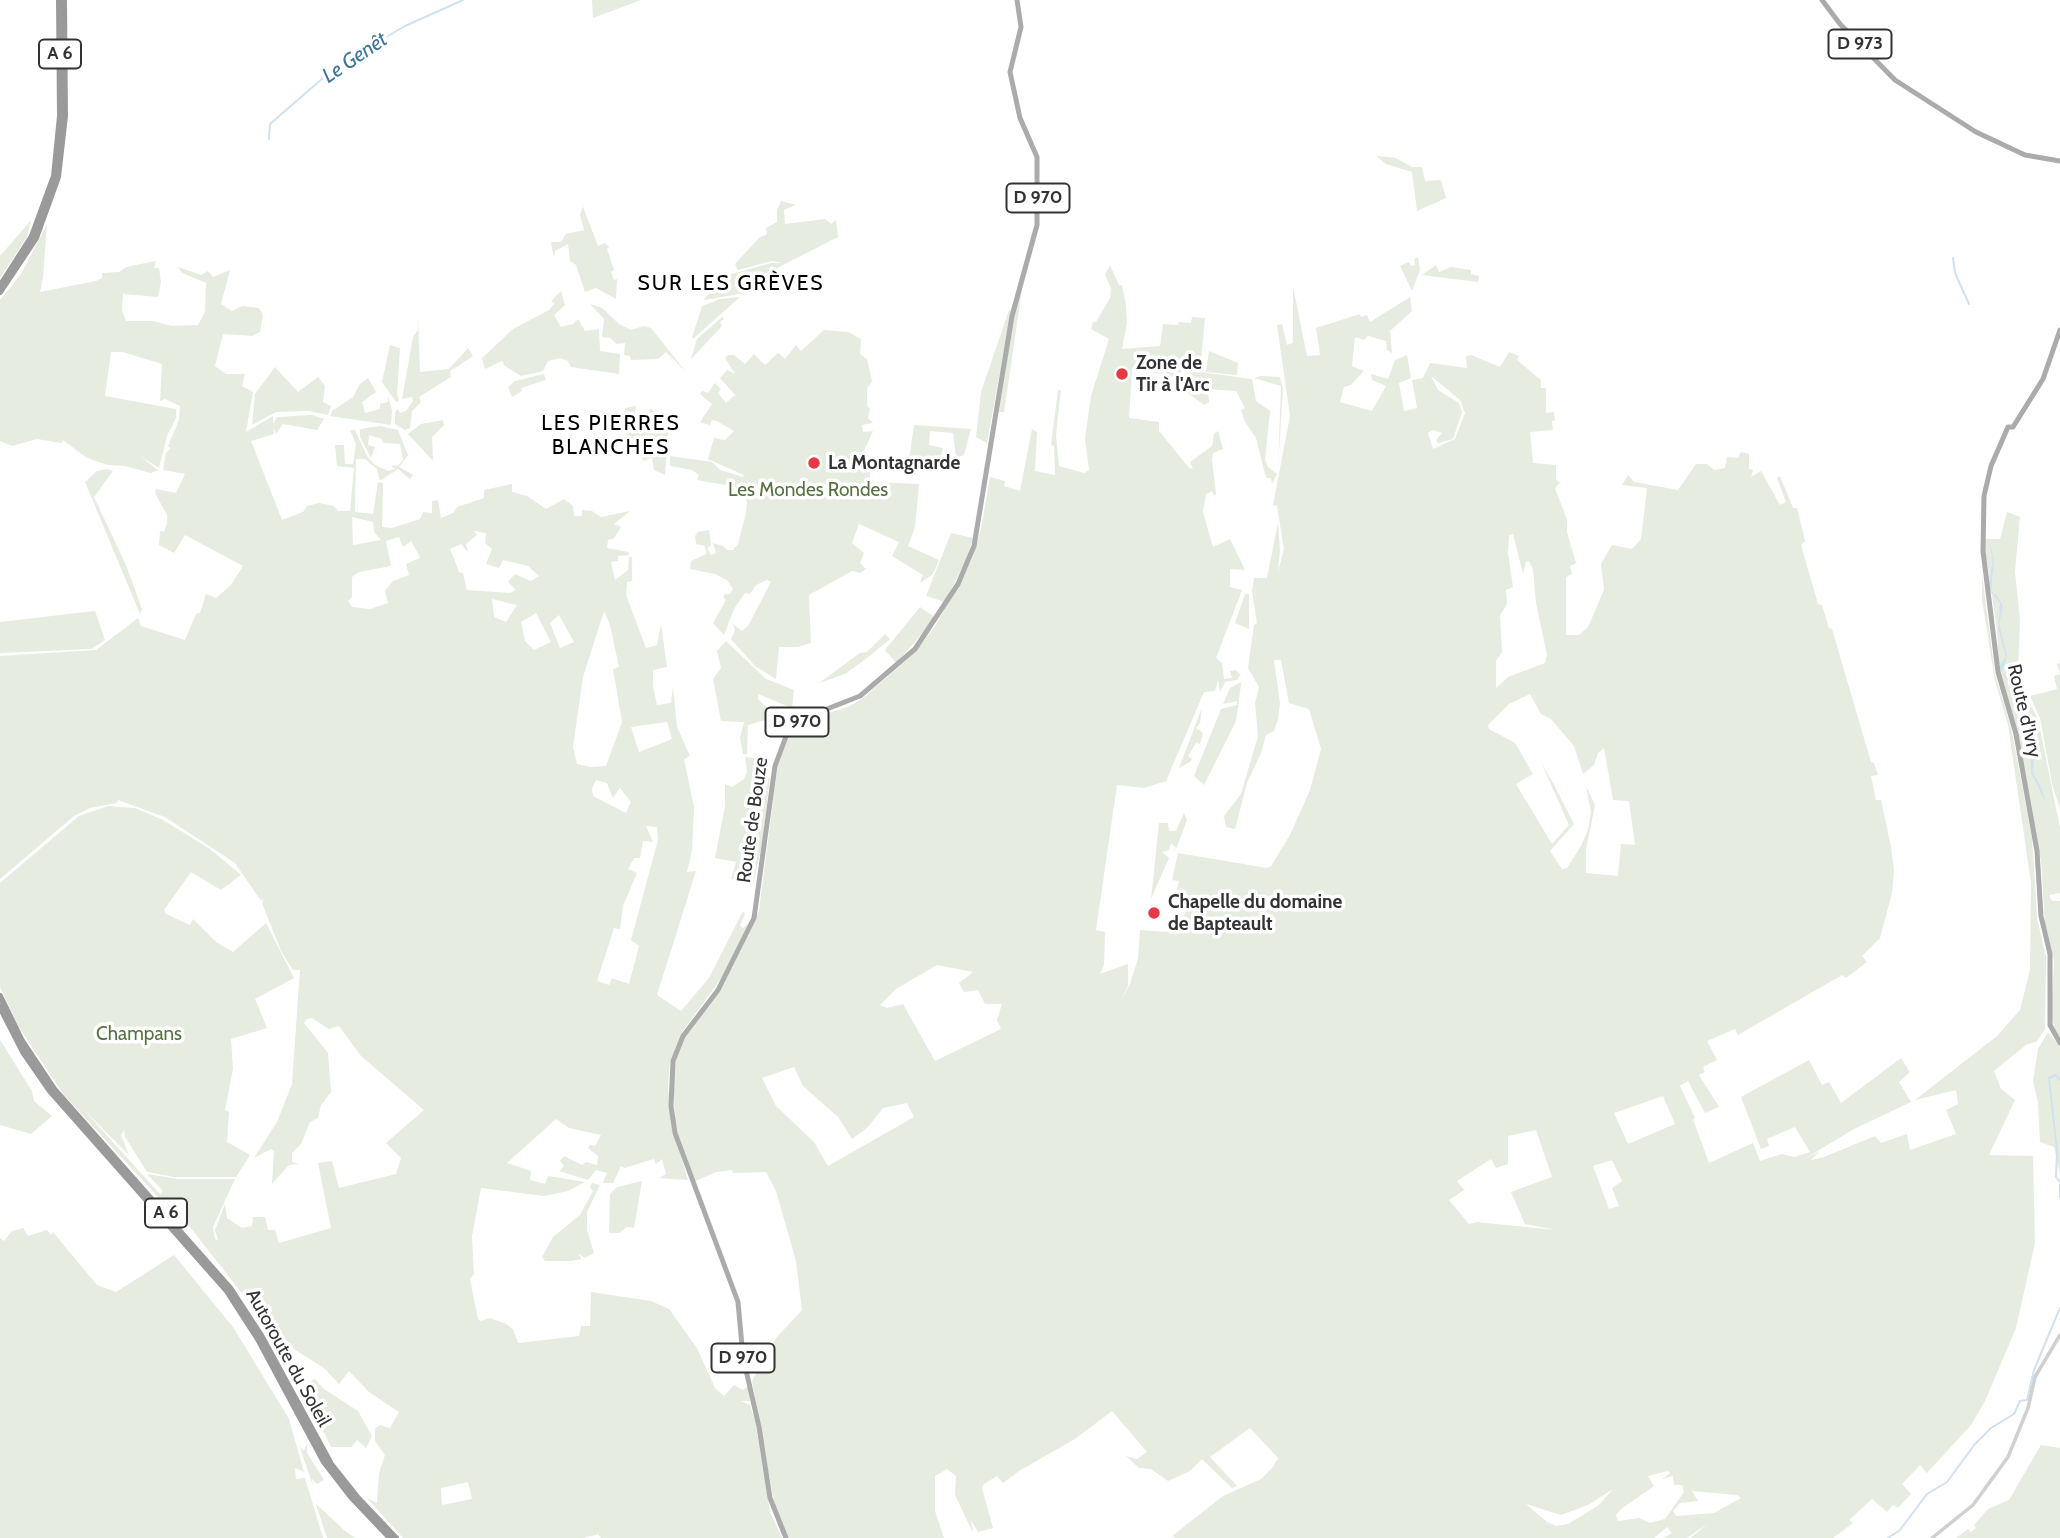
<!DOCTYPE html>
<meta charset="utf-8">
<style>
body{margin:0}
canvas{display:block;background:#fff}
</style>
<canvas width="2060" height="1538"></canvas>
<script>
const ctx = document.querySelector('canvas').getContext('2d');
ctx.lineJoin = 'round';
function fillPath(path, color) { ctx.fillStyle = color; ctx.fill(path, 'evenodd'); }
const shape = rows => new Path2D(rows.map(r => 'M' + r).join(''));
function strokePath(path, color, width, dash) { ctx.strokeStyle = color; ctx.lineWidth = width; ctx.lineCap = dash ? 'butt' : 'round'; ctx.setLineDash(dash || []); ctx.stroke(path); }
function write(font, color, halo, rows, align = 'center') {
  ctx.font = font + ' Cabin,sans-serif'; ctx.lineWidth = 7; ctx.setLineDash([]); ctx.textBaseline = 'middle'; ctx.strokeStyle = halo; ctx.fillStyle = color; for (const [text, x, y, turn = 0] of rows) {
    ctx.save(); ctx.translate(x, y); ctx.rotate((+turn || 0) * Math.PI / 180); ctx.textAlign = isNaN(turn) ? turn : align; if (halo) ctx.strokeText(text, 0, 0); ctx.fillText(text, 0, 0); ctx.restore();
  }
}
const green = shape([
 [592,0,641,0,593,18],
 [1376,156,1396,158,1412,167,1422,167,1425,181,1441,180,1446,198,1417,211,1412,172,1386,164],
 [781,201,796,205,784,210,785,224,825,219,831,224,836,220,838,237,779,267,745,293,704,300,721,277,771,263,782,263,772,261,738,270,735,264,759,238,767,234,766,228,777,222,777,210],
 [584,202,583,207,598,246,605,243,609,247,607,249,614,270,611,272,614,280,617,279,616,299,596,288,585,292,576,265,570,261,568,244,555,251,555,256,553,254,551,242,561,242,566,234,584,230,580,215],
 [31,220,27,237,0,278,0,256],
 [47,224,43,278,40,292,96,281,102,278,102,273,119,272,126,267,156,261,154,268,159,268,161,282,158,297,123,294,122,310,126,321,153,321,171,326,198,325,205,312,206,283,182,273,178,267,201,275,208,271,213,277,230,270,221,304,232,311,242,306,259,308,263,315,260,332,252,336,223,334,215,366,226,374,245,374,242,386,253,392,246,432,273,416,274,434,251,441,282,520,303,512,307,506,319,503,334,506,338,511,350,511,354,468,337,466,335,445,344,445,345,464,353,464,356,444,350,430,355,430,367,456,375,465,388,471,395,469,391,465,398,466,403,460,400,444,383,443,382,439,369,435,368,445,375,447,371,458,360,437,360,429,380,426,398,430,408,455,399,467,413,475,410,479,398,469,380,481,376,466,377,469,365,459,356,459,355,512,373,514,378,482,383,483,382,527,392,528,420,519,423,512,432,513,432,501,438,500,441,518,453,513,457,507,484,498,484,490,512,484,512,492,527,496,546,509,564,499,573,506,574,516,582,516,582,510,592,511,601,517,630,511,614,524,621,527,614,538,608,540,607,548,629,552,629,555,618,556,618,561,611,562,615,580,628,570,629,557,632,557,632,581,627,582,626,595,646,648,657,645,661,624,667,667,653,670,653,686,657,705,671,703,673,687,677,727,690,756,684,759,694,807,692,851,687,872,696,871,657,995,681,1011,709,978,743,911,745,915,740,925,743,928,749,923,725,973,682,1032,670,1061,668,1086,672,1127,688,1180,659,1178,666,1174,662,1159,656,1164,654,1159,624,1168,621,1166,613,1183,603,1183,607,1173,596,1170,588,1180,559,1171,564,1166,560,1161,564,1156,582,1165,586,1162,597,1165,598,1156,588,1148,590,1145,595,1146,601,1135,569,1128,556,1119,507,1163,531,1171,530,1180,545,1184,548,1176,585,1182,568,1191,544,1196,481,1188,472,1236,474,1274,470,1279,478,1319,481,1321,490,1318,506,1324,513,1329,518,1343,579,1336,581,1326,590,1326,591,1292,651,1301,669,1309,697,1348,715,1388,724,1396,734,1385,743,1390,748,1386,751,1401,741,1401,750,1405,755,1421,770,1512,782,1538,601,1538,598,1534,583,1538,403,1538,367,1498,377,1503,379,1473,385,1455,375,1441,375,1429,380,1425,390,1428,399,1412,369,1392,349,1371,339,1384,324,1368,270,1334,262,1319,190,1227,180,1221,63,1094,18,1026,0,987,0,883,79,816,108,806,135,808,163,820,210,849,241,875,221,890,191,872,164,910,166,914,190,925,193,919,216,942,233,952,266,923,294,978,255,999,267,1028,231,1039,233,1069,225,1110,229,1112,227,1142,250,1155,236,1177,174,1177,147,1172,125,1137,124,1130,121,1135,129,1155,83,1109,160,1194,163,1191,147,1174,178,1179,235,1179,213,1227,215,1239,218,1240,215,1230,225,1204,227,1218,242,1228,252,1226,253,1217,265,1217,268,1230,275,1230,279,1243,331,1228,318,1163,332,1161,339,1188,396,1174,401,1158,386,1143,424,1110,361,1056,339,1026,329,1029,312,1018,307,1019,304,1023,328,1053,331,1092,321,1105,318,1118,310,1122,301,1144,292,1153,292,1162,299,1164,289,1165,272,1184,274,1151,271,1149,254,1158,277,1122,292,1084,300,970,293,970,281,951,262,903,263,898,261,901,235,863,165,817,118,800,117,803,90,808,74,816,0,879,0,656,96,650,138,618,141,626,185,640,196,614,200,613,206,594,216,598,231,585,243,566,185,535,174,553,159,545,160,531,164,532,167,523,167,515,155,493,156,489,176,493,185,474,163,470,166,453,171,448,168,446,179,420,180,406,165,399,160,401,162,364,123,352,111,352,105,396,176,409,176,418,167,436,159,468,139,455,158,470,151,473,125,466,108,465,87,458,63,440,61,443,37,439,12,446,0,441,0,300,21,274],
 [352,517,373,522,374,532,381,540,353,545],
 [474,531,486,533,485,543,492,549,486,564,499,568,503,560,528,566,539,576,531,581,515,574,508,582,516,590,510,593,467,590,463,573,459,572,450,549,461,544,468,552,466,544,477,535],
 [399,537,403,547,411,541,419,555,420,558,406,564,409,575,393,581,385,591,388,603,370,609,352,607,348,601,352,597,352,577,359,572,391,566,386,541],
 [492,599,517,605,506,622,494,617],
 [604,611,610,625,619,667,613,669,622,722,606,766,590,767,577,764,573,747,583,677],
 [536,613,551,642,534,650,525,641,521,622],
 [559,615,574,642,560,648,550,623],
 [667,722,672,739,639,752,631,727],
 [596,780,607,783,613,798,620,788,631,802,626,813,593,796,592,788],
 [646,826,657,827,658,840,631,940,639,946,629,984,612,978,609,985,597,981,614,928,620,929,623,906,637,873,628,869,634,858,640,858,643,841,653,842],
 [468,1482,472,1499,442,1505,441,1488],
 [1418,257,1420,270,1412,291,1400,266,1409,262,1411,266,1415,265,1414,259],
 [1110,265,1119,285,1122,285,1126,305,1127,323,1122,349,1160,346,1163,324,1178,325,1179,322,1191,323,1192,317,1205,318,1200,372,1252,379,1256,401,1270,411,1265,460,1268,467,1277,474,1272,484,1271,478,1266,478,1256,438,1245,422,1241,410,1245,408,1236,391,1208,389,1209,402,1204,405,1184,390,1187,373,1182,369,1179,377,1132,369,1129,418,1159,422,1159,431,1190,469,1193,468,1190,462,1212,446,1214,434,1218,431,1223,449,1213,453,1212,460,1216,494,1214,496,1212,491,1206,494,1203,512,1213,547,1230,539,1245,570,1230,569,1230,587,1242,590,1216,658,1222,663,1224,679,1232,678,1230,671,1236,670,1240,675,1237,680,1225,682,1220,692,1218,680,1215,691,1204,692,1166,781,1144,788,1117,785,1096,930,1105,932,1104,965,1100,974,1128,964,1128,986,1119,1004,1130,984,1138,959,1140,930,1167,932,1171,919,1183,921,1187,902,1175,900,1179,881,1172,880,1178,853,1267,868,1271,866,1290,835,1310,790,1321,749,1309,709,1289,703,1281,660,1274,660,1280,703,1278,720,1274,731,1266,735,1261,753,1247,783,1235,829,1226,827,1224,816,1241,794,1258,736,1255,703,1259,687,1248,668,1254,625,1257,623,1252,591,1254,578,1267,578,1278,522,1280,550,1278,572,1284,549,1277,506,1273,505,1290,416,1277,325,1282,324,1287,345,1293,343,1293,286,1307,356,1320,355,1316,328,1360,314,1361,317,1367,315,1370,322,1410,297,1412,311,1390,331,1392,353,1387,350,1386,341,1368,336,1364,340,1355,337,1352,366,1364,371,1351,385,1344,387,1340,402,1372,411,1386,386,1372,380,1371,374,1388,379,1395,360,1407,355,1411,378,1399,383,1404,411,1417,408,1412,380,1423,378,1430,363,1467,368,1466,356,1471,355,1500,367,1509,352,1519,356,1517,360,1541,380,1541,388,1546,388,1546,413,1554,412,1555,420,1552,421,1553,430,1530,432,1533,463,1556,465,1556,480,1560,483,1555,488,1567,520,1567,532,1576,563,1570,566,1572,574,1566,577,1566,635,1579,635,1588,627,1604,590,1601,564,1612,545,1632,549,1641,539,1647,488,1622,485,1628,475,1634,482,1678,490,1696,464,1707,464,1714,470,1725,468,1727,457,1738,458,1741,452,1746,453,1749,454,1749,469,1753,470,1751,477,1761,471,1780,505,1786,502,1777,478,1780,476,1793,508,1797,508,1805,541,1801,545,1818,604,1822,605,1829,628,1832,629,1871,762,1874,763,1878,775,1871,776,1876,800,1881,800,1891,847,1894,870,1892,893,1880,938,1862,956,1867,962,1846,978,1842,975,1738,1035,1735,1029,1707,1041,1717,1060,1703,1067,1705,1072,1699,1075,1719,1107,1705,1113,1688,1081,1680,1086,1695,1118,1693,1119,1709,1163,1753,1143,1760,1161,1782,1154,1794,1157,1810,1152,1795,1127,1767,1139,1769,1146,1761,1149,1741,1097,1809,1060,1822,1085,1829,1082,1841,1103,1901,1058,1910,1072,1899,1082,1911,1102,1854,1129,1806,1158,1820,1151,1811,1160,1824,1157,1875,1136,1881,1143,1907,1134,1910,1150,1956,1134,1946,1110,1958,1104,1956,1090,1915,1100,1997,1036,2020,1010,2030,970,2031,883,2008,725,1995,681,1982,600,1982,574,1995,674,2011,727,2032,837,2037,918,2046,957,2045,1029,2037,1041,2026,1045,1994,1071,2001,1089,2015,1100,1989,1155,2033,1156,2035,1243,2016,1328,1985,1401,1971,1425,1927,1473,1920,1465,1902,1484,1911,1494,1898,1508,1893,1505,1887,1512,1872,1499,1849,1520,1853,1523,1833,1538,1690,1538,1709,1523,1687,1538,1663,1538,1672,1533,1667,1527,1654,1538,1176,1538,1172,1536,1223,1496,1261,1479,1273,1467,1278,1458,1250,1428,1210,1457,1237,1486,1232,1488,1202,1459,1190,1471,1168,1481,1151,1469,1139,1468,1126,1456,1137,1459,1147,1452,1112,1411,1075,1439,1019,1471,1003,1483,997,1476,984,1484,982,1488,993,1528,978,1532,971,1520,973,1533,955,1495,956,1476,947,1469,935,1476,935,1511,944,1538,789,1538,786,1534,775,1508,752,1381,776,1338,802,1310,796,1261,776,1191,766,1172,733,1173,732,1170,716,1172,693,1182,675,1128,673,1071,678,1051,688,1030,729,972,759,911,778,762,790,731,802,721,848,707,863,698,911,656,934,628,971,561,981,529,990,477,1005,481,1004,486,1020,491,1032,429,1037,432,1035,471,1055,475,1054,446,1051,445,1058,390,1061,390,1056,435,1059,466,1084,473,1089,470,1085,438,1091,396,1109,339,1091,329,1093,322,1096,322,1110,298,1111,289,1105,274],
 [1431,376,1460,400,1465,413,1455,439,1433,449,1428,433,1433,430,1442,433,1436,440,1438,443,1453,439,1462,412,1459,403,1438,390],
 [1513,534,1523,574,1526,562,1529,561,1533,569,1536,603,1547,655,1545,663,1508,677,1496,688,1496,661,1502,652,1500,615,1507,604,1506,590,1513,587,1508,553,1509,535],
 [1530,694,1541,714,1551,719,1574,746,1583,774,1594,765,1598,753,1604,748,1613,800,1629,801,1635,845,1621,844,1618,876,1586,873,1586,850,1595,805,1586,786,1591,812,1588,830,1581,846,1567,868,1562,869,1550,851,1574,824,1553,783,1541,762,1569,825,1552,844,1516,784,1533,774,1515,743,1489,729,1488,725,1509,704],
 [937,965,973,972,959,983,964,992,978,990,985,1004,1002,1004,997,1020,1001,1029,935,1061,903,1004,887,1008,880,1005,896,989],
 [794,1067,803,1086,838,1117,852,1139,867,1128,883,1108,907,1103,914,1117,828,1166,814,1142,776,1106,762,1078],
 [1663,1096,1675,1124,1628,1144,1614,1113],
 [1536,1130,1552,1177,1511,1192,1525,1224,1556,1230,1477,1222,1469,1224,1449,1200,1464,1190,1457,1181,1491,1159,1496,1168,1508,1164,1508,1136],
 [1612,1160,1622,1181,1612,1188,1619,1206,1609,1209,1593,1166],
 [1668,1471,1670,1473,1662,1479,1673,1476,1674,1485,1682,1485,1684,1492,1665,1519,1650,1523,1639,1518,1618,1521,1616,1515,1621,1509,1654,1486,1648,1476],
 [1613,1489,1599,1505,1568,1524,1556,1526,1547,1522,1526,1504,1561,1515,1588,1505],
 [1692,1491,1737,1495,1741,1498,1714,1513,1676,1516,1673,1511,1680,1503,1698,1501],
 [1436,265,1439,272,1451,267,1471,270,1471,274,1479,276,1478,282,1422,275],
 [1023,283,1004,412,999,412,1013,318],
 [561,291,565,305,554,315,561,327,573,324,578,319,585,331,599,329,600,351,620,354,619,374,571,367,568,361,560,358,548,361,543,371,521,376,505,366,502,361,485,369,482,358,513,329,549,310,555,303,551,301],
 [740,297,694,338,692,338,702,306,720,299],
 [590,304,602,308,619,324,631,330,644,326,651,328,686,372,666,352,658,359,631,360,630,356,624,355,625,343,617,344,610,338,602,337,604,319],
 [1009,310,1011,311,987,443,976,437,981,392],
 [418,313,420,372,449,369,468,348,473,356,450,371,451,377,419,397,421,402,412,411,410,428,405,430,395,424,395,412,398,409,400,413,406,411,413,401,412,397,402,399,413,337,418,330],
 [722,317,724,319,720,322,722,326,691,359,697,339],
 [824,330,848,332,861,339,860,354,867,359,872,381,867,389,867,405,870,409,868,418,873,423,862,425,863,432,873,431,863,453,870,456,870,482,919,484,915,527,908,546,939,560,933,574,920,583,923,575,892,556,899,542,859,524,852,543,864,553,860,563,866,569,860,573,852,571,809,595,811,643,798,647,779,647,776,679,755,666,731,639,735,631,733,624,742,631,748,626,771,582,767,580,756,585,750,594,745,593,734,609,724,635,713,623,726,600,723,597,725,594,730,594,733,589,727,580,715,574,690,569,691,561,706,554,705,546,696,544,695,536,698,532,709,530,711,545,707,548,711,555,716,553,713,543,723,546,727,550,733,550,738,544,746,513,747,502,742,488,697,480,699,475,692,470,670,466,670,456,712,462,720,470,743,477,744,475,708,459,714,438,725,440,734,431,717,421,712,420,710,425,700,422,712,404,700,394,702,391,708,393,715,383,721,389,718,393,726,403,735,395,720,378,727,370,735,374,725,358,728,355,734,355,745,364,754,354,765,365,778,353,785,359,796,345,801,351],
 [390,345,400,348,397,393,399,401,396,402,382,382],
 [1209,351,1238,363,1237,375,1206,372],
 [275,367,298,392,318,377,325,386,323,402,331,406,328,415,309,411,276,412,252,425,255,394],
 [544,374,546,380,521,388,522,391,512,397,508,387,515,381],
 [1261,376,1280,377,1283,388,1278,469,1281,386,1254,378],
 [368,378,376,392,362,402,365,413,380,409,380,404,388,402,388,396,392,411,391,425,330,416,332,411,353,397,360,384],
 [636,406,635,412,649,426,650,408,660,417,669,420,665,475,654,470,652,458,643,461,640,451,627,447,626,430,614,429,614,426,625,426,625,408],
 [312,415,324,419,317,430,283,424,276,434,273,425,277,417],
 [438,421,443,420,444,425,432,437,433,461,408,434,421,424],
 [914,425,971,429,964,455,956,458,953,433,930,431,929,445,943,448,938,469,908,467],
 [107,469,113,471,94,497,126,565,142,609,140,614,85,482,97,471],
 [2007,512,2020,517,2015,572,2020,620,2018,672,2022,689,2038,719,2060,828,2060,893,2049,895,2052,901,2060,901,2060,1041,2051,1018,2054,961,2045,923,2041,861,1999,667,1997,630,1985,549,1985,539,2000,539],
 [951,533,973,538,966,560,945,602,926,596],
 [1245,594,1249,594,1249,629,1235,623],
 [920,607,936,618,896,663,885,650],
 [95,611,105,640,91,649,0,653,0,622],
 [885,634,890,639,867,658,845,674,819,683,860,653,867,652],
 [726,641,766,679,794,690,792,708,758,694,758,699,786,726,765,720,748,725,747,754,743,754,740,738,744,722,721,721,713,679,721,668,717,651],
 [2060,663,2060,809,2052,784,2040,718,2030,696,2057,689,2054,676,2060,674,2057,664],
 [1242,677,1236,721,1204,785,1194,776,1221,709,1237,705,1237,701,1223,704,1230,688,1241,682],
 [1202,708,1200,723,1196,728,1203,733,1200,744,1196,743,1188,756,1192,759,1190,762,1179,768],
 [745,757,773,761,764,763,768,769,757,780,770,778,762,844,753,885,731,879,736,862,715,858,725,806,725,784,732,787,744,779,747,772],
 [1184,813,1187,820,1176,849,1170,855,1176,848,1171,843,1169,850,1162,852,1169,858,1151,899,1159,823,1168,823,1169,831,1176,831],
 [2048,1032,2060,1047,2060,1174,2054,1147,2040,1142,2038,1103,2033,1081,2038,1049],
 [0,1040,32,1091,34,1101,52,1116,31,1134,0,1125],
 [642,1181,634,1228,627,1227,619,1233,609,1233,610,1194,617,1187],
 [592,1183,600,1185,587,1212,587,1230,594,1253,585,1258,579,1254,581,1259,571,1261,545,1261,542,1257,553,1237,580,1215,593,1191,590,1187],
 [23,1228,28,1236,47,1230,51,1235,53,1232,97,1285,116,1292,174,1255,233,1327,289,1419,304,1472,295,1468,296,1479,305,1478,323,1538,0,1538,0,1238,4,1241,12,1231],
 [315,1379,324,1389,358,1411,372,1436,366,1448,357,1440,352,1447,331,1447,319,1423,320,1415,313,1414,299,1387],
 [307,1443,307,1453,324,1480,317,1484,312,1479,313,1486,300,1447,304,1451],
 [2041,1445,2060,1448,2060,1538,1956,1538,1968,1529,1971,1532,1976,1528,1974,1525,1988,1509,2009,1500],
 [316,1504,344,1530,355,1538,327,1538]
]);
const water = shape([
 [1987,536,1994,559,1991,591,1998,597,2003,606,1999,624,2007,655,2002,672,2009,679,2020,697,2029,720,2026,737,2034,758,2033,773,2040,785,2046,803,2031,773,2031,758,2024,736,2028,724,2022,705,1999,667,2006,656,1998,628,2000,603,1988,588,1993,559]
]);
const stream = shape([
 [269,139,270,124,337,66,405,26,463,0],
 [1953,258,1955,273,1969,304],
 [2060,1080,2055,1075,2049,1078,2057,1151,2056,1177,2060,1182],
 [2060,1184,2060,1197],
 [1888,1538,1900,1530,1927,1494,1947,1482,1975,1444,1991,1428,2014,1414,2020,1401,2027,1400,2034,1370,2060,1308]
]);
const minor = shape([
 [1932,1538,1973,1505,2008,1457,2028,1408,2035,1377,2060,1335]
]);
const major = shape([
 [1822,0,1840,24,1895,80,1976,132,2025,155,2060,161],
 [2060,330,2043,379,2013,427,2008,427,1991,466,1984,496,1983,551,1998,672,2016,734,2037,851,2041,916,2050,954,2050,1025,2060,1043],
 [786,1538,770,1498,759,1427,743,1357,738,1302,675,1133,671,1106,673,1061,683,1036,718,990,754,918,775,766,788,731,804,718,860,696,915,649,958,584,974,546,1012,316,1037,225,1037,157,1020,118,1010,72,1021,27,1017,0]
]);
const highway = shape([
 [0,286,32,236,54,176,60,116,59,0],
 [0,292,36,238,58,177,65,116,64,0],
 [0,996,22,1041,54,1089,230,1288,262,1337,331,1464,358,1498,396,1538],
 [0,1007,23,1052,50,1091,227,1291,258,1339,324,1462,351,1497,390,1538]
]);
const markers = [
 [1122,374,7,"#e63946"],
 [814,463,7,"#e63946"],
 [1154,913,7,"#e63946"]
];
const shields = [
 [1860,44,63],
 [60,54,42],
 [1038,198,63],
 [797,722,63],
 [166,1213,42],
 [743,1358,63]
];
const shieldNames = [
 ["D 973",1860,44],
 ["A 6",60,54],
 ["D 970",1038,198],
 ["D 970",797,722],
 ["A 6",166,1213],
 ["D 970",743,1358]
];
const poiNames = [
 ["Zone de",1136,363],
 ["Tir à l'Arc",1136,385],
 ["La Montagnarde",828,463],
 ["Chapelle du domaine",1168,902],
 ["de Bapteault",1168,924]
];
const parkNames = [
 ["Les Mondes Rondes",808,490],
 ["Champans",139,1034]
];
const streetNames = [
 ["Route d'Ivry",2024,711,77],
 ["Route de Bouze",753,820,-82],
 ["Autoroute du Soleil",288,1358,61]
];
const waterNames = [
 ["Le Genêt",355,58,-34]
];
const neighbourhoodNames = [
 ["SUR LES GRÈVES",731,284],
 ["LES PIERRES",611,424],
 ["BLANCHES",611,448]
];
fillPath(green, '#e6ecdf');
fillPath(water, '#cfe2ee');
strokePath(stream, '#cfe2ee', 2);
strokePath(minor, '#d0d0d0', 3.5);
strokePath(major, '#ababab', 5);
strokePath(highway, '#9a9a9a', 6);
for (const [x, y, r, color] of markers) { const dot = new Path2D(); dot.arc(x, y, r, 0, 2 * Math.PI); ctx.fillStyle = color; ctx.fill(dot); strokePath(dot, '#fff', 2.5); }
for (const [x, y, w] of shields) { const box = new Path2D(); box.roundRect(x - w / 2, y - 14.5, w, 29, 5); ctx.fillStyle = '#fff'; ctx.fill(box); strokePath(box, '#333', 2); }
write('bold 18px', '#333', null, shieldNames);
write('bold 19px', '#333', '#fff', poiNames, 'left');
write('19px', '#56703f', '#fff', parkNames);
write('19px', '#333', '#fff', streetNames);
write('italic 21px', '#3f7597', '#fff', waterNames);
ctx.letterSpacing = '2px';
write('21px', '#000', '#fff', neighbourhoodNames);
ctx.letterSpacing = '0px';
</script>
